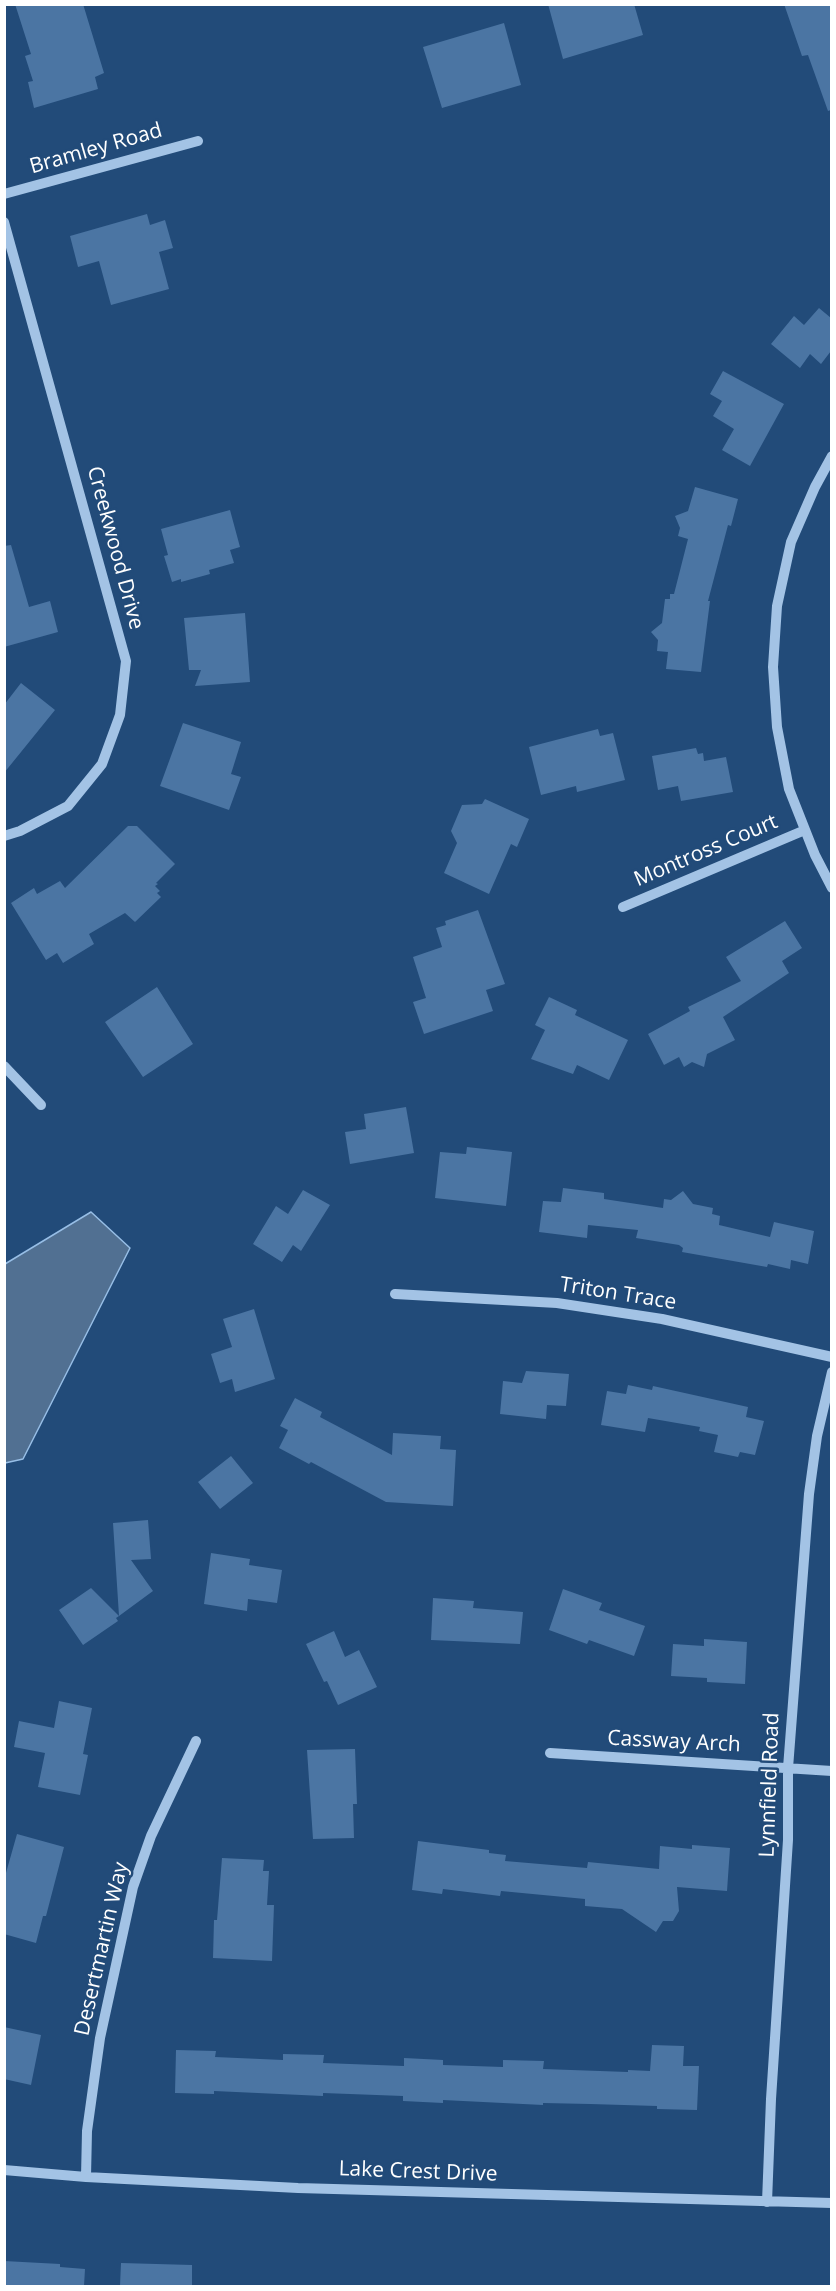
<!DOCTYPE html>
<style>
body{margin:0}
#map{position:relative;width:836px;height:2291px;overflow:hidden;background:#224b79;font-family:"Open Sans",sans-serif}
canvas{display:block}
.frame{position:absolute;inset:0;border:6px solid #fff;pointer-events:none}
</style>
<div id="map">
<canvas width="836" height="2291"></canvas>
<div class="frame"></div>
</div>
<script>
const ctx = document.querySelector('canvas').getContext('2d');
ctx.lineJoin = 'round';
function fillPath(path, color) { ctx.fillStyle = color; ctx.fill(path, 'evenodd'); }
const shape = rows => new Path2D(rows.map(r => 'M' + r).join(''));
function strokePath(path, color, width, dash) { ctx.strokeStyle = color; ctx.lineWidth = width; ctx.lineCap = dash ? 'butt' : 'round'; ctx.setLineDash(dash || []); ctx.stroke(path); }
function write(font, color, halo, rows, align = 'center') {
  ctx.font = font + ' "Open Sans",sans-serif'; ctx.lineWidth = 5; ctx.setLineDash([]); ctx.textBaseline = 'middle'; ctx.strokeStyle = halo; ctx.fillStyle = color; for (const [text, x, y, turn = 0] of rows) {
    ctx.save(); ctx.translate(x, y); ctx.rotate((+turn || 0) * Math.PI / 180); ctx.textAlign = isNaN(turn) ? turn : align; if (halo) ctx.strokeText(text, 0, 0); ctx.fillText(text, 0, 0); ctx.restore();
  }
}
const water = shape([
 [91,1212,130,1248,23,1459,5,1463,5,1264,91,1212]
]);
const building = shape([
 [15,4,83,4,104,73,95,77,98,89,34,108,28,82,33,81,25,56,31,54],
 [548,4,634,4,643,35,563,59],
 [784,4,831,4,831,110,828,111,808,55,802,56],
 [504,23,521,85,442,108,423,47],
 [147,214,150,225,165,220,173,248,159,252,169,289,111,305,99,261,78,267,70,236],
 [819,308,831,318,831,351,821,364,810,354,800,368,771,344,794,316,804,325],
 [723,371,784,404,750,466,722,450,734,429,713,416,722,401,710,394],
 [695,487,738,499,731,526,728,525,708,601,710,601,701,672,666,669,668,652,657,651,658,640,651,632,662,623,665,599,670,599,670,594,674,594,688,539,678,536,680,528,675,516,688,511],
 [230,510,240,547,230,550,234,563,209,570,210,574,181,582,181,579,172,582,164,556,168,555,161,529],
 [11,545,29,607,50,601,58,632,4,647,4,546],
 [245,613,250,682,195,686,201,670,189,670,184,618],
 [21,683,55,710,4,773,4,705],
 [183,723,241,742,231,774,241,777,229,810,160,786],
 [598,729,600,736,613,733,625,780,577,792,576,786,541,795,529,747],
 [696,748,698,754,703,753,704,761,726,757,733,792,681,801,678,786,658,790,652,756],
 [485,799,529,819,517,847,511,844,489,894,444,873,457,843,451,831,462,805,482,804],
 [128,826,137,826,175,864,156,883,158,884,155,886,160,891,157,893,161,897,135,922,125,913,89,934,94,944,63,963,57,953,46,960,11,903,34,888,37,894,60,881,65,888],
 [478,910,505,984,486,990,493,1011,424,1034,413,1002,426,998,413,957,442,947,436,928,446,925,445,921],
 [785,921,802,948,782,961,789,973,723,1017,735,1040,707,1054,704,1067,692,1062,684,1067,679,1057,664,1065,648,1034,690,1011,688,1007,741,981,726,957],
 [157,987,193,1044,143,1077,105,1022],
 [549,997,577,1010,575,1015,628,1040,609,1080,577,1065,573,1074,531,1059,545,1030,535,1025],
 [406,1107,414,1153,350,1164,345,1132,366,1129,364,1114],
 [467,1147,512,1152,506,1206,435,1198,440,1152,466,1154],
 [563,1188,604,1193,604,1199,663,1208,664,1199,671,1200,683,1191,693,1204,713,1208,712,1214,720,1216,719,1225,770,1237,774,1222,814,1231,808,1264,791,1260,790,1269,768,1264,767,1267,682,1252,683,1248,679,1245,636,1238,638,1230,588,1225,587,1238,539,1232,543,1201,561,1202],
 [303,1190,330,1205,301,1251,293,1245,282,1262,253,1244,276,1206,288,1214],
 [254,1309,275,1379,235,1392,232,1379,220,1383,211,1354,232,1347,223,1319],
 [526,1371,569,1374,566,1406,547,1405,546,1419,500,1414,503,1381,522,1383],
 [628,1385,652,1390,653,1386,748,1407,746,1417,764,1421,755,1455,740,1452,738,1457,714,1452,718,1435,699,1431,700,1427,648,1418,645,1432,601,1425,607,1391,626,1394],
 [295,1398,322,1412,320,1417,392,1455,393,1433,441,1436,440,1449,456,1450,453,1506,386,1502,311,1462,309,1464,279,1448,288,1430,280,1426],
 [231,1456,253,1483,220,1509,198,1482],
 [148,1520,151,1559,131,1560,153,1591,119,1616,113,1523],
 [211,1553,250,1559,249,1565,282,1570,277,1603,248,1599,247,1611,204,1604],
 [91,1588,119,1616,116,1618,118,1621,83,1645,59,1610],
 [563,1589,602,1603,599,1610,645,1626,634,1656,589,1640,587,1644,549,1630],
 [433,1598,474,1601,473,1608,523,1612,520,1644,431,1640],
 [334,1631,345,1657,359,1650,377,1687,338,1705,327,1681,324,1682,306,1644],
 [704,1639,747,1642,745,1684,707,1682,707,1678,671,1676,673,1644,704,1646],
 [59,1701,92,1708,83,1754,88,1755,80,1795,38,1787,45,1753,14,1747,19,1721,54,1728],
 [355,1749,357,1804,353,1804,354,1838,313,1839,307,1750],
 [17,1834,64,1847,46,1916,43,1916,36,1943,4,1934,4,1880],
 [418,1841,489,1850,489,1853,506,1855,505,1861,587,1868,588,1862,659,1869,660,1846,692,1849,692,1845,730,1848,727,1891,677,1887,679,1911,673,1921,663,1921,656,1932,622,1909,585,1906,585,1899,501,1891,500,1896,443,1889,442,1894,412,1890],
 [222,1858,264,1860,263,1871,269,1871,267,1905,274,1905,272,1961,213,1958,214,1920,217,1920],
 [4,2027,41,2035,31,2085,4,2079],
 [652,2045,684,2046,683,2066,699,2066,697,2110,657,2109,657,2106,590,2104,543,2103,543,2105,443,2100,443,2103,403,2101,403,2096,323,2093,323,2096,214,2091,214,2094,175,2093,176,2050,216,2051,215,2057,283,2060,283,2054,324,2055,323,2063,404,2066,404,2058,443,2060,443,2065,503,2067,503,2060,544,2061,543,2069,628,2072,628,2070,650,2071],
 [4,2261,60,2264,60,2267,85,2269,84,2286,4,2286],
 [121,2263,192,2265,192,2286,120,2286]
]);
const minor = shape([
 [4,194,198,141],
 [4,222,126,661,120,715,102,764,68,806,20,831,4,836],
 [832,456,815,487,791,542,777,606,773,667,777,727,789,789,815,855,832,888],
 [623,907,805,830],
 [4,1066,41,1105],
 [395,1294,557,1303,662,1319,832,1357],
 [550,1753,832,1771],
 [4,2170,86,2177,298,2188,832,2203],
 [86,2177,87,2131,100,2038,133,1887,151,1836,196,1741],
 [767,2202,771,2099,788,1840,788,1768,809,1494,817,1436,832,1372]
]);
const streetNames = [
 ["Bramley Road",96,149,-16],
 ["Creekwood Drive",115,548,75],
 ["Montross Court",706,851,-23],
 ["Triton Trace",618,1294,9],
 ["Cassway Arch",674,1742,3],
 ["Lynnfield Road",770,1785,-88],
 ["Desertmartin Way",102,1949,-77],
 ["Lake Crest Drive",418,2172,2]
];
fillPath(water, '#517092');
strokePath(water, '#97bee6', 1.5);
fillPath(building, '#4b75a3');
strokePath(minor, '#a3c3e5', 10);
write('21px', '#fff', '#224b79', streetNames);
</script>
